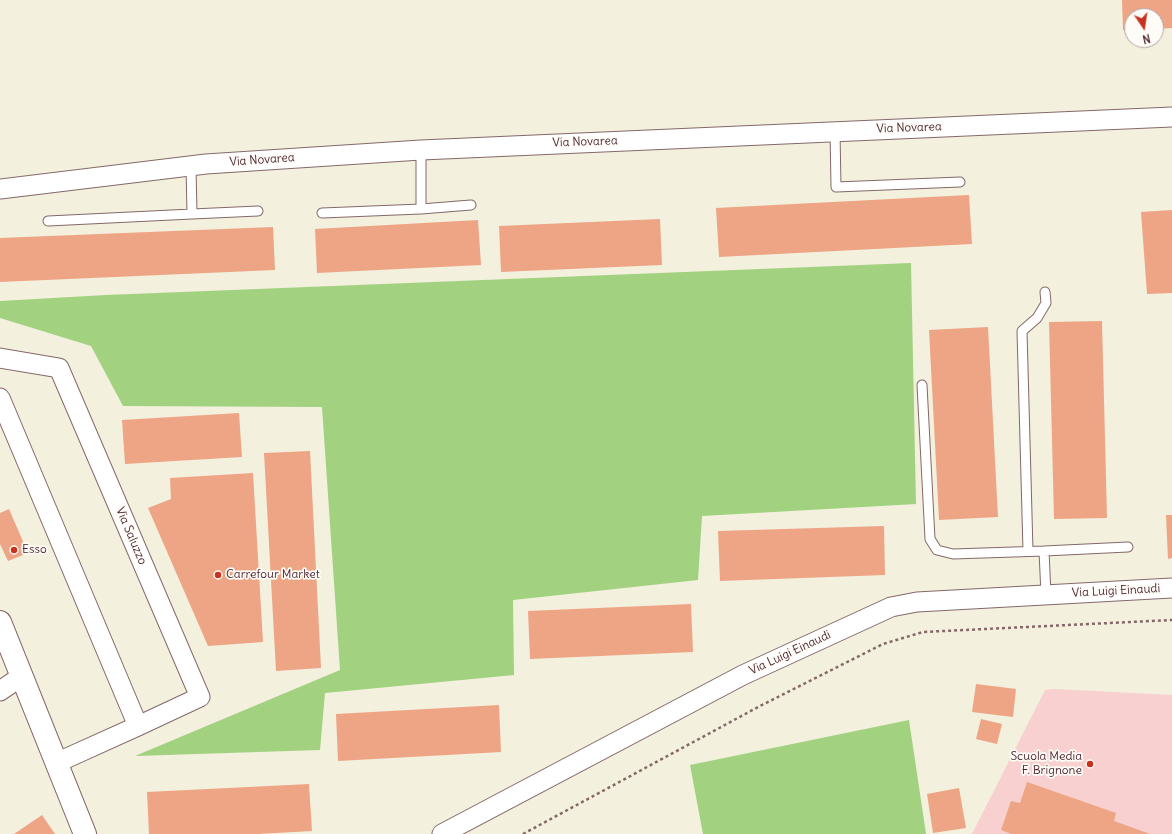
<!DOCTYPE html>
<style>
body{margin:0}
#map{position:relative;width:1172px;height:834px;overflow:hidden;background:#f3f0dd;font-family:Delius,sans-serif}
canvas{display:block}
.north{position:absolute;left:1124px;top:8px;width:40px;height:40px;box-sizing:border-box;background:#fdfcf7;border:1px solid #b5a4a5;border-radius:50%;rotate:167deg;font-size:11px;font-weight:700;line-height:16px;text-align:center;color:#4a1f2b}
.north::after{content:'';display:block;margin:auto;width:14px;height:18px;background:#c8321e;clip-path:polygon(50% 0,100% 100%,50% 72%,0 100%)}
</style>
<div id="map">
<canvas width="1172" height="834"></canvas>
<div class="north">N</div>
</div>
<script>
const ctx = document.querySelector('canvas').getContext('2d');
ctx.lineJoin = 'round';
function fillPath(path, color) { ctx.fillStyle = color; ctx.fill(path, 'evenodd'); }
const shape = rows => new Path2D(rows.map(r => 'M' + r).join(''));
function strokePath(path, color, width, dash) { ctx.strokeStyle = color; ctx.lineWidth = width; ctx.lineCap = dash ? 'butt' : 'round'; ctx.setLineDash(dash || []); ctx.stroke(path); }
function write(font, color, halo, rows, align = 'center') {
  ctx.font = font + ' Delius,sans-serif'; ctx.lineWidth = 3.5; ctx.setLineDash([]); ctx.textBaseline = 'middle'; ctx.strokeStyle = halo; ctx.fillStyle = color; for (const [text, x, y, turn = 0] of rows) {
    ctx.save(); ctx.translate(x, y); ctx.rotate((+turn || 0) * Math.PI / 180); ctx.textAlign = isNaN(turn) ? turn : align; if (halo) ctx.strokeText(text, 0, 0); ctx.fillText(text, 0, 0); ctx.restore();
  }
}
const built = shape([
 [1055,689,1172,695,1172,834,972,834,1045,690]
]);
const green = shape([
 [911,263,916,504,702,516,698,580,513,600,514,675,325,693,320,750,135,756,340,670,322,407,123,406,91,346,0,318,0,301,106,295],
 [909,720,926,834,703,834,690,765]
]);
const building = shape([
 [1122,0,1172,0,1172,28,1156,29,1156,16,1132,16,1132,30,1123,30],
 [969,195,972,244,719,257,716,208],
 [1172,210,1172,293,1147,294,1141,212],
 [660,219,662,265,501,272,499,226],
 [478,220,481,265,317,273,315,229],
 [273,227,275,270,0,282,0,238],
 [1102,321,1107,518,1054,519,1049,322],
 [988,327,998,517,939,520,929,330],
 [239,413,242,457,125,464,122,420],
 [310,451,321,668,276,671,264,453],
 [253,473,263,642,208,646,148,508,171,499,170,478],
 [9,509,28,553,8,561,0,544,0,513],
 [1166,515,1172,515,1172,558,1168,559],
 [884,526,885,575,720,581,718,531],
 [691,604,693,652,530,659,528,611],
 [976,684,1016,689,1013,717,972,712],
 [499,705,501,752,338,761,336,714],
 [981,719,1002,724,997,744,976,739],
 [1027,782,1116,813,1114,821,1150,834,1011,834,1001,830,1011,801,1020,803],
 [309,784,312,831,258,834,149,834,147,792],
 [959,788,966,828,933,833,927,794],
 [42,815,55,834,14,834]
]);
const path = shape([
 [523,834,760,706,883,644,923,632,1172,620]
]);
const service = shape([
 [835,131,836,187,960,182],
 [191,166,192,214,258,211],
 [421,209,471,205],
 [322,213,421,209,421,150],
 [48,221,192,214],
 [922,385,930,539,937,550,953,554,1044,551],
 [1028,551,1022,331,1037,318,1046,303,1045,292],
 [1046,595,1044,551,1128,547]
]);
const minor = shape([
 [0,189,206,164,421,150,1172,117],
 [0,358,59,368,200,697,138,726,56,763],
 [0,398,138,726],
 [0,691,22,676],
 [442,834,743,675,891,607,917,602,1172,588]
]);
const secondary = shape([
 [0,622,85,834]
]);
const markers = [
 [14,550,4,"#c8321e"],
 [218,575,4,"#c8321e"],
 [1090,764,4,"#c8321e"]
];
const streetNames = [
 ["Via Novarea",909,128,-2],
 ["Via Novarea",585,142,-2],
 ["Via Novarea",262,160,-4],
 ["Via Saluzzo",131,536,67],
 ["Via Luigi Einaudi",1116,591,-3],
 ["Via Luigi Einaudi",790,653,-25]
];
const poiNames = [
 ["Esso",22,550],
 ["Carrefour Market",226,575],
 ["Scuola Media",1082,757,"right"],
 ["F. Brignone",1082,771,"right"]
];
fillPath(built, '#f7d0cf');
fillPath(green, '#a2d180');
fillPath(building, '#eda585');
strokePath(service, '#856869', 11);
strokePath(minor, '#856869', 21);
strokePath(secondary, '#856869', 24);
strokePath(path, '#856869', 2.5, [3, 3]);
strokePath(service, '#fff', 9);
strokePath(minor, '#fff', 19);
strokePath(secondary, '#fff', 22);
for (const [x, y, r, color] of markers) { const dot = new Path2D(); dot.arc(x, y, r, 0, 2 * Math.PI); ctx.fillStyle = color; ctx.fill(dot); strokePath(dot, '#fdfcf7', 1.5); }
write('12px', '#4a1f2b', '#fdfcf7', streetNames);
write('12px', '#4a1f2b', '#fdfcf7', poiNames, 'left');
</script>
